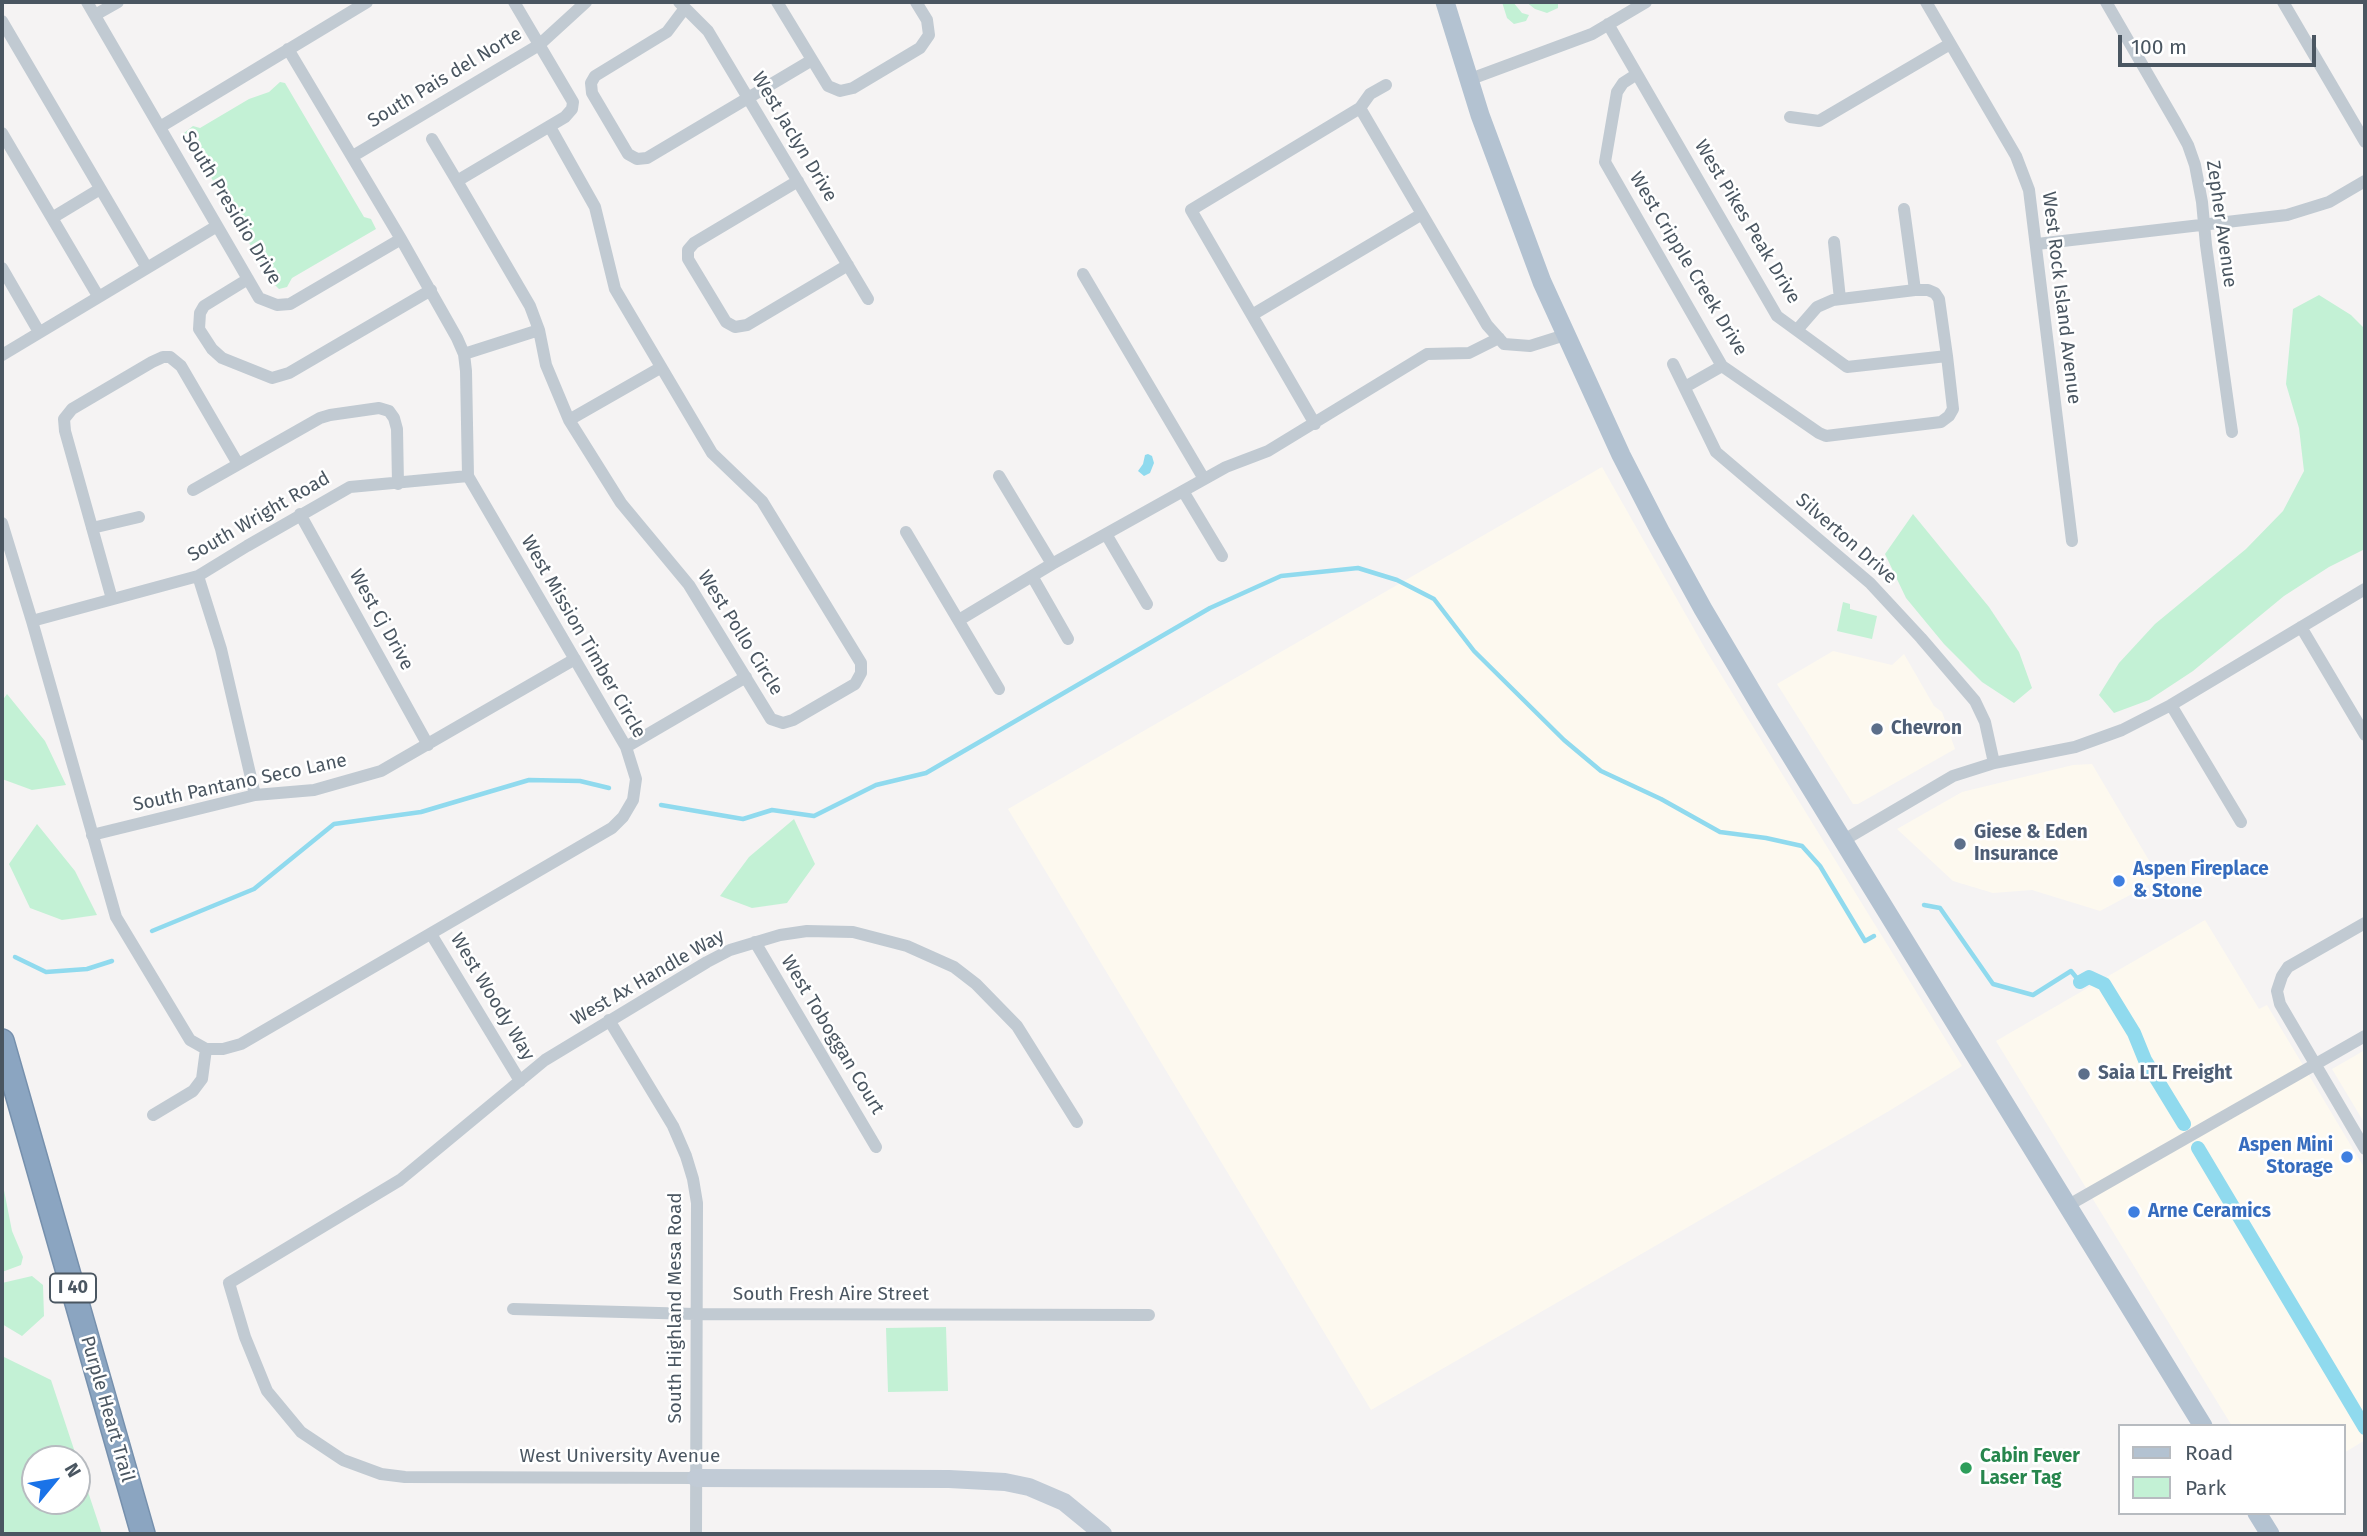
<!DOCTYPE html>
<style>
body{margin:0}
#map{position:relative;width:2367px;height:1536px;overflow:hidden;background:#f5f3f3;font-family:"Fira Sans",sans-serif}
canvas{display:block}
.frame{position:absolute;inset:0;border:4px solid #4a5661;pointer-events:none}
.legend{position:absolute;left:2118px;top:1424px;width:228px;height:91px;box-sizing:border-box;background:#fff;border:2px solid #b7bbc0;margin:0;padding:9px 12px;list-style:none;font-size:21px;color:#4a5661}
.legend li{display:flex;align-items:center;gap:14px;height:35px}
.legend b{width:35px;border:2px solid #b7bbc0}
.north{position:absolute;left:21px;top:1445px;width:70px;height:70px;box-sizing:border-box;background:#fff;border:2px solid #b7bbc0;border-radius:50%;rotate:60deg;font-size:19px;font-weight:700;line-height:28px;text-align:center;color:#4a5661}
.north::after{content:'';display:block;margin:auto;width:24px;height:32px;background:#1a73e8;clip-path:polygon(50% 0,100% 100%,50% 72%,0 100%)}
.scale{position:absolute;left:2118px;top:35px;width:198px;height:32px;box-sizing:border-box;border:4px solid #4a5661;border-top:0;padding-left:9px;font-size:21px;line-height:24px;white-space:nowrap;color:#4a5661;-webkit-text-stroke:5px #fff;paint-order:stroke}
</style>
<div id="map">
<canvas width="2367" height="1536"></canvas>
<div class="frame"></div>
<ul class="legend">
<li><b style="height:9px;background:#b3c2d1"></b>Road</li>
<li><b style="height:19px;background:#c3f1d5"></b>Park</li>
</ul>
<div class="north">N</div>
<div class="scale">100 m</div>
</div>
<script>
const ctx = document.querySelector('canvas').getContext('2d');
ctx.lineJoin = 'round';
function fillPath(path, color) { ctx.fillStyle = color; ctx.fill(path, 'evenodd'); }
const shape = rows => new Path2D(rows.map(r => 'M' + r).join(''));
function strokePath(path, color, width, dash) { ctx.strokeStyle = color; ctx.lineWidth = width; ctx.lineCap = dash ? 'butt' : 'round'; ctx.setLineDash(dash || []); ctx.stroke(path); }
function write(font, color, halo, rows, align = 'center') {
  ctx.font = font + ' "Fira Sans",sans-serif'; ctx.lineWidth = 5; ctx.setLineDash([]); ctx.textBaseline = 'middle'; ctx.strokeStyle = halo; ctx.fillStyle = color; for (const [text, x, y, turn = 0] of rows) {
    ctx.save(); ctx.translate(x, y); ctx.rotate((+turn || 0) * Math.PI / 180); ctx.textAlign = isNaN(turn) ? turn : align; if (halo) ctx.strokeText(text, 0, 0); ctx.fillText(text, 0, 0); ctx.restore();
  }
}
const commercial = shape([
 [1602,467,1707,652,1962,1066,1889,1111,1371,1410,1008,809],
 [1833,651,1892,665,1904,654,1934,706,1942,712,1955,749,1858,804,1853,804,1777,684],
 [2092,764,2160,879,2100,911,2032,890,1993,893,1953,881,1897,829,1962,792,2073,765],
 [2205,920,2259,1009,2267,1005,2365,1169,2365,1440,2344,1453,2344,1426,2232,1426,1996,1041],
 [2365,1050,2365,1124,2332,1069]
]);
const green = shape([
 [1502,2,1513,2,1522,13,1529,15,1526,21,1514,24,1507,18],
 [1526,2,1558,2,1558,8,1547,13,1535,9],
 [280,82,285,83,364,217,371,219,376,229,292,278,287,287,279,289,273,283,270,274,259,260,194,148,188,146,183,138,184,133,193,126,200,128,249,99,269,92],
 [2319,295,2351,315,2365,329,2365,549,2329,567,2284,596,2193,671,2149,700,2114,713,2099,695,2119,663,2155,624,2246,549,2283,511,2304,471,2299,428,2286,384,2293,309],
 [1913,514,1989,607,2019,652,2032,688,2014,703,1982,682,1944,644,1906,598,1885,554],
 [1843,602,1850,604,1850,609,1877,616,1872,639,1837,631],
 [7,694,45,741,66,785,32,790,2,779,2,701],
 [794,819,815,864,787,903,752,908,720,896,749,857],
 [37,824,75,871,97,915,62,920,30,908,9,864],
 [2,1180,12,1231,23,1257,21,1265,2,1272],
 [32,1276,43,1285,44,1316,22,1336,2,1324,2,1283],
 [946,1327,948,1391,888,1392,886,1328],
 [2,1356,51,1380,102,1534,2,1534],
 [35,1459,77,1459,77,1501,35,1501]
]);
const water = shape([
 [1148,454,1152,456,1154,463,1150,473,1144,476,1138,471,1143,464,1145,455]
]);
const stream = shape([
 [661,805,743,819,772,810,814,816,876,785,926,773,1210,608,1281,576,1358,568,1397,580,1434,599,1474,651,1564,740,1601,771,1661,799,1720,832,1766,838,1802,846,1820,866,1865,941,1874,936],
 [1924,905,1940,908,1993,984,2033,995,2071,971,2080,982],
 [152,931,254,889,334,824,421,812,529,780,580,781,609,788],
 [15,957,46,972,87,969,112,961]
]);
const canal = shape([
 [2080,982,2089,977,2104,984,2134,1033,2145,1060,2184,1124],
 [2198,1148,2365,1428]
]);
const street = shape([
 [87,2,259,298,277,305,290,304,401,239],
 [679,2,708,31,868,299],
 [777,2,828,86,840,91,853,88,920,48,929,35,927,20,916,2],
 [1926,2,2016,156,2029,190,2072,541],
 [2106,2,2176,123,2188,145,2195,165,2202,202,2206,245,2232,432],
 [2283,2,2365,142],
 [685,8,667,32,595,76,591,83,592,93,628,154,637,159,647,158,812,60],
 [95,15,118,2],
 [2,21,147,268],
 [1608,24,1777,316,1847,367,1947,356],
 [1637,74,1623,83,1617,92,1605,162,1722,366,1819,433,1826,436,1941,422,1949,416,1953,409,1947,356,1939,299,1935,293,1928,290,1915,290,1833,300,1817,307,1797,330],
 [1468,80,1592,34,1646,2],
 [1386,85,1370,94,1360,108,1487,325,1504,344,1530,346,1565,335],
 [1790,117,1819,121,1950,44],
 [160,127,367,2],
 [2,133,98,296],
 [432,139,457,181,565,117,572,109,573,102,514,2],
 [353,156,539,45,586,2],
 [457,181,530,306,539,330,546,365,569,420,621,503,689,585,771,719,783,723,793,720,855,684,861,673,861,663,762,501,712,453,615,289,595,207,550,127],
 [798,181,694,243,688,250,688,259,726,322,735,327,747,325,848,265],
 [1904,209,1915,290],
 [52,218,100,189],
 [1834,242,1840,299],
 [2037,244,2287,215,2329,202,2365,181],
 [2,268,39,332],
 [1083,274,1204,479],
 [248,279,204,306,200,313,199,329,212,349,222,358,272,378,289,373,431,290],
 [1252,315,1422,214],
 [464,354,539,330],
 [2,355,217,226],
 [1673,364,1716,452,1870,583,1921,638,1975,701,1985,722,1994,763],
 [1685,387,1722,366],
 [569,420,660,368],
 [1315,424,1191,210,1360,108],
 [999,476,1052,564],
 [193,490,320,418,330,415,379,408,389,411,394,418,397,429,398,484],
 [1183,491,1222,556],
 [300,514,428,745],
 [2,523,32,621,116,917,190,1040,206,1049,223,1049,241,1044,612,828,623,817,633,800,636,779,626,747,468,476,466,371,464,354,457,338,401,239,288,49],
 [92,528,139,517],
 [906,532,999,689],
 [1106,534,1147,604],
 [198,576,221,649,255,795],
 [1032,576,1068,639],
 [112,599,65,431,64,419,72,409,152,362,163,357,170,357,181,366,238,464],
 [959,620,1052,564,1226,467,1268,451,1427,354,1469,353,1499,338],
 [32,621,198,576,247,546,350,487,468,476],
 [2301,627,2365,735],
 [2171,705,2241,822],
 [626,747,746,677],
 [92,835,255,795,314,790,381,771,575,659],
 [1844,840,1953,776,1994,763,2075,747,2122,730,2171,705,2365,589],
 [2365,923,2288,967,2282,976,2277,991,2280,1004,2365,1149],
 [431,934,520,1081],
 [755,942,876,1147],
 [609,1020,673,1126,686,1156,693,1179,697,1203,696,1534],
 [153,1115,193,1091,202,1079,206,1049],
 [2067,1206,2365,1036],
 [513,1309,695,1314,1149,1315],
 [696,1478,405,1477,381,1474,343,1460,301,1432,267,1391,245,1337,229,1283,400,1180,545,1060,707,962,730,950,780,935,807,931,853,932,907,946,954,967,976,984,1017,1026,1077,1122]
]);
const secondary = shape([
 [696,1478,949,1479,1005,1482,1029,1487,1064,1502,1103,1534]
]);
const primary = shape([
 [1445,2,1480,115,1542,282,1621,455,1660,531,1703,609,1764,712,2203,1426],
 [2257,1513,2270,1534]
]);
const highway = shape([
 [2,1041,143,1534]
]);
const markers = [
 [1877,729,7,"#5c6f8a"],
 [1960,844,7,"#5c6f8a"],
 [2119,881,7,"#3f7fe0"],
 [2084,1074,7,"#5c6f8a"],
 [2347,1157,7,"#3f7fe0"],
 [2134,1212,7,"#3f7fe0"],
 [1966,1468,7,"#2e9e5b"]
];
const shields = [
 [73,1288,46]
];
const shieldNames = [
 ["I 40",73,1288]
];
const streetNames = [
 ["South Pais del Norte",445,78,-31],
 ["West Jaclyn Drive",794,137,59],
 ["South Presidio Drive",231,208,59],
 ["West Pikes Peak Drive",1747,222,59],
 ["Zepher Avenue",2221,224,82],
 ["West Cripple Creek Drive",1688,264,59],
 ["West Rock Island Avenue",2061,298,83],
 ["South Wright Road",259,517,-30],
 ["Silverton Drive",1846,539,41],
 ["West Cj Drive",381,620,61],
 ["West Pollo Circle",740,633,58],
 ["West Mission Timber Circle",583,637,60],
 ["South Pantano Seco Lane",240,783,-12],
 ["West Ax Handle Way",648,978,-30],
 ["West Woody Way",492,997,59],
 ["West Toboggan Court",832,1035,59],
 ["South Fresh Aire Street",831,1295],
 ["South Highland Mesa Road",676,1308,-90],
 ["Purple Heart Trail",107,1409,74],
 ["West University Avenue",620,1457]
];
const serviceNames = [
 ["Chevron",1891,729],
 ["Giese & Eden",1974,833],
 ["Insurance",1974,855],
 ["Saia LTL Freight",2098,1074]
];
const shopNames = [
 ["Aspen Fireplace",2133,870],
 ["& Stone",2133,892],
 ["Aspen Mini",2333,1146,"right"],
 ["Storage",2333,1168,"right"],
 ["Arne Ceramics",2148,1212]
];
const leisureNames = [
 ["Cabin Fever",1980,1457],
 ["Laser Tag",1980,1479]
];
fillPath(commercial, '#fdf9ef');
fillPath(green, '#c3f1d5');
fillPath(water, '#90daee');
strokePath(stream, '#90daee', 4.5);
strokePath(canal, '#90daee', 14);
strokePath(highway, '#7690ad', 26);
strokePath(street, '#c1cad2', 12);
strokePath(secondary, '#c1cbd6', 18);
strokePath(primary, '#b3c2d1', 19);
strokePath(highway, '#8ba5c1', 23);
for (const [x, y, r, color] of markers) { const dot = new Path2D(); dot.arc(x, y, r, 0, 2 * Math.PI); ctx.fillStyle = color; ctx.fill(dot); strokePath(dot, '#fff', 2.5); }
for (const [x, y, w] of shields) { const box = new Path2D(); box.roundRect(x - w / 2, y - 14.5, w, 29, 5); ctx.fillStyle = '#fff'; ctx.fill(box); strokePath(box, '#4a5661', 2); }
write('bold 18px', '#4a5661', null, shieldNames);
write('19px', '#4a5661', '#fff', streetNames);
write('bold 19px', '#4e5e75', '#fff', serviceNames, 'left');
write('bold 19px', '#366cbe', '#fff', shopNames, 'left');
write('bold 19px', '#27864d', '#fff', leisureNames, 'left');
</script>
